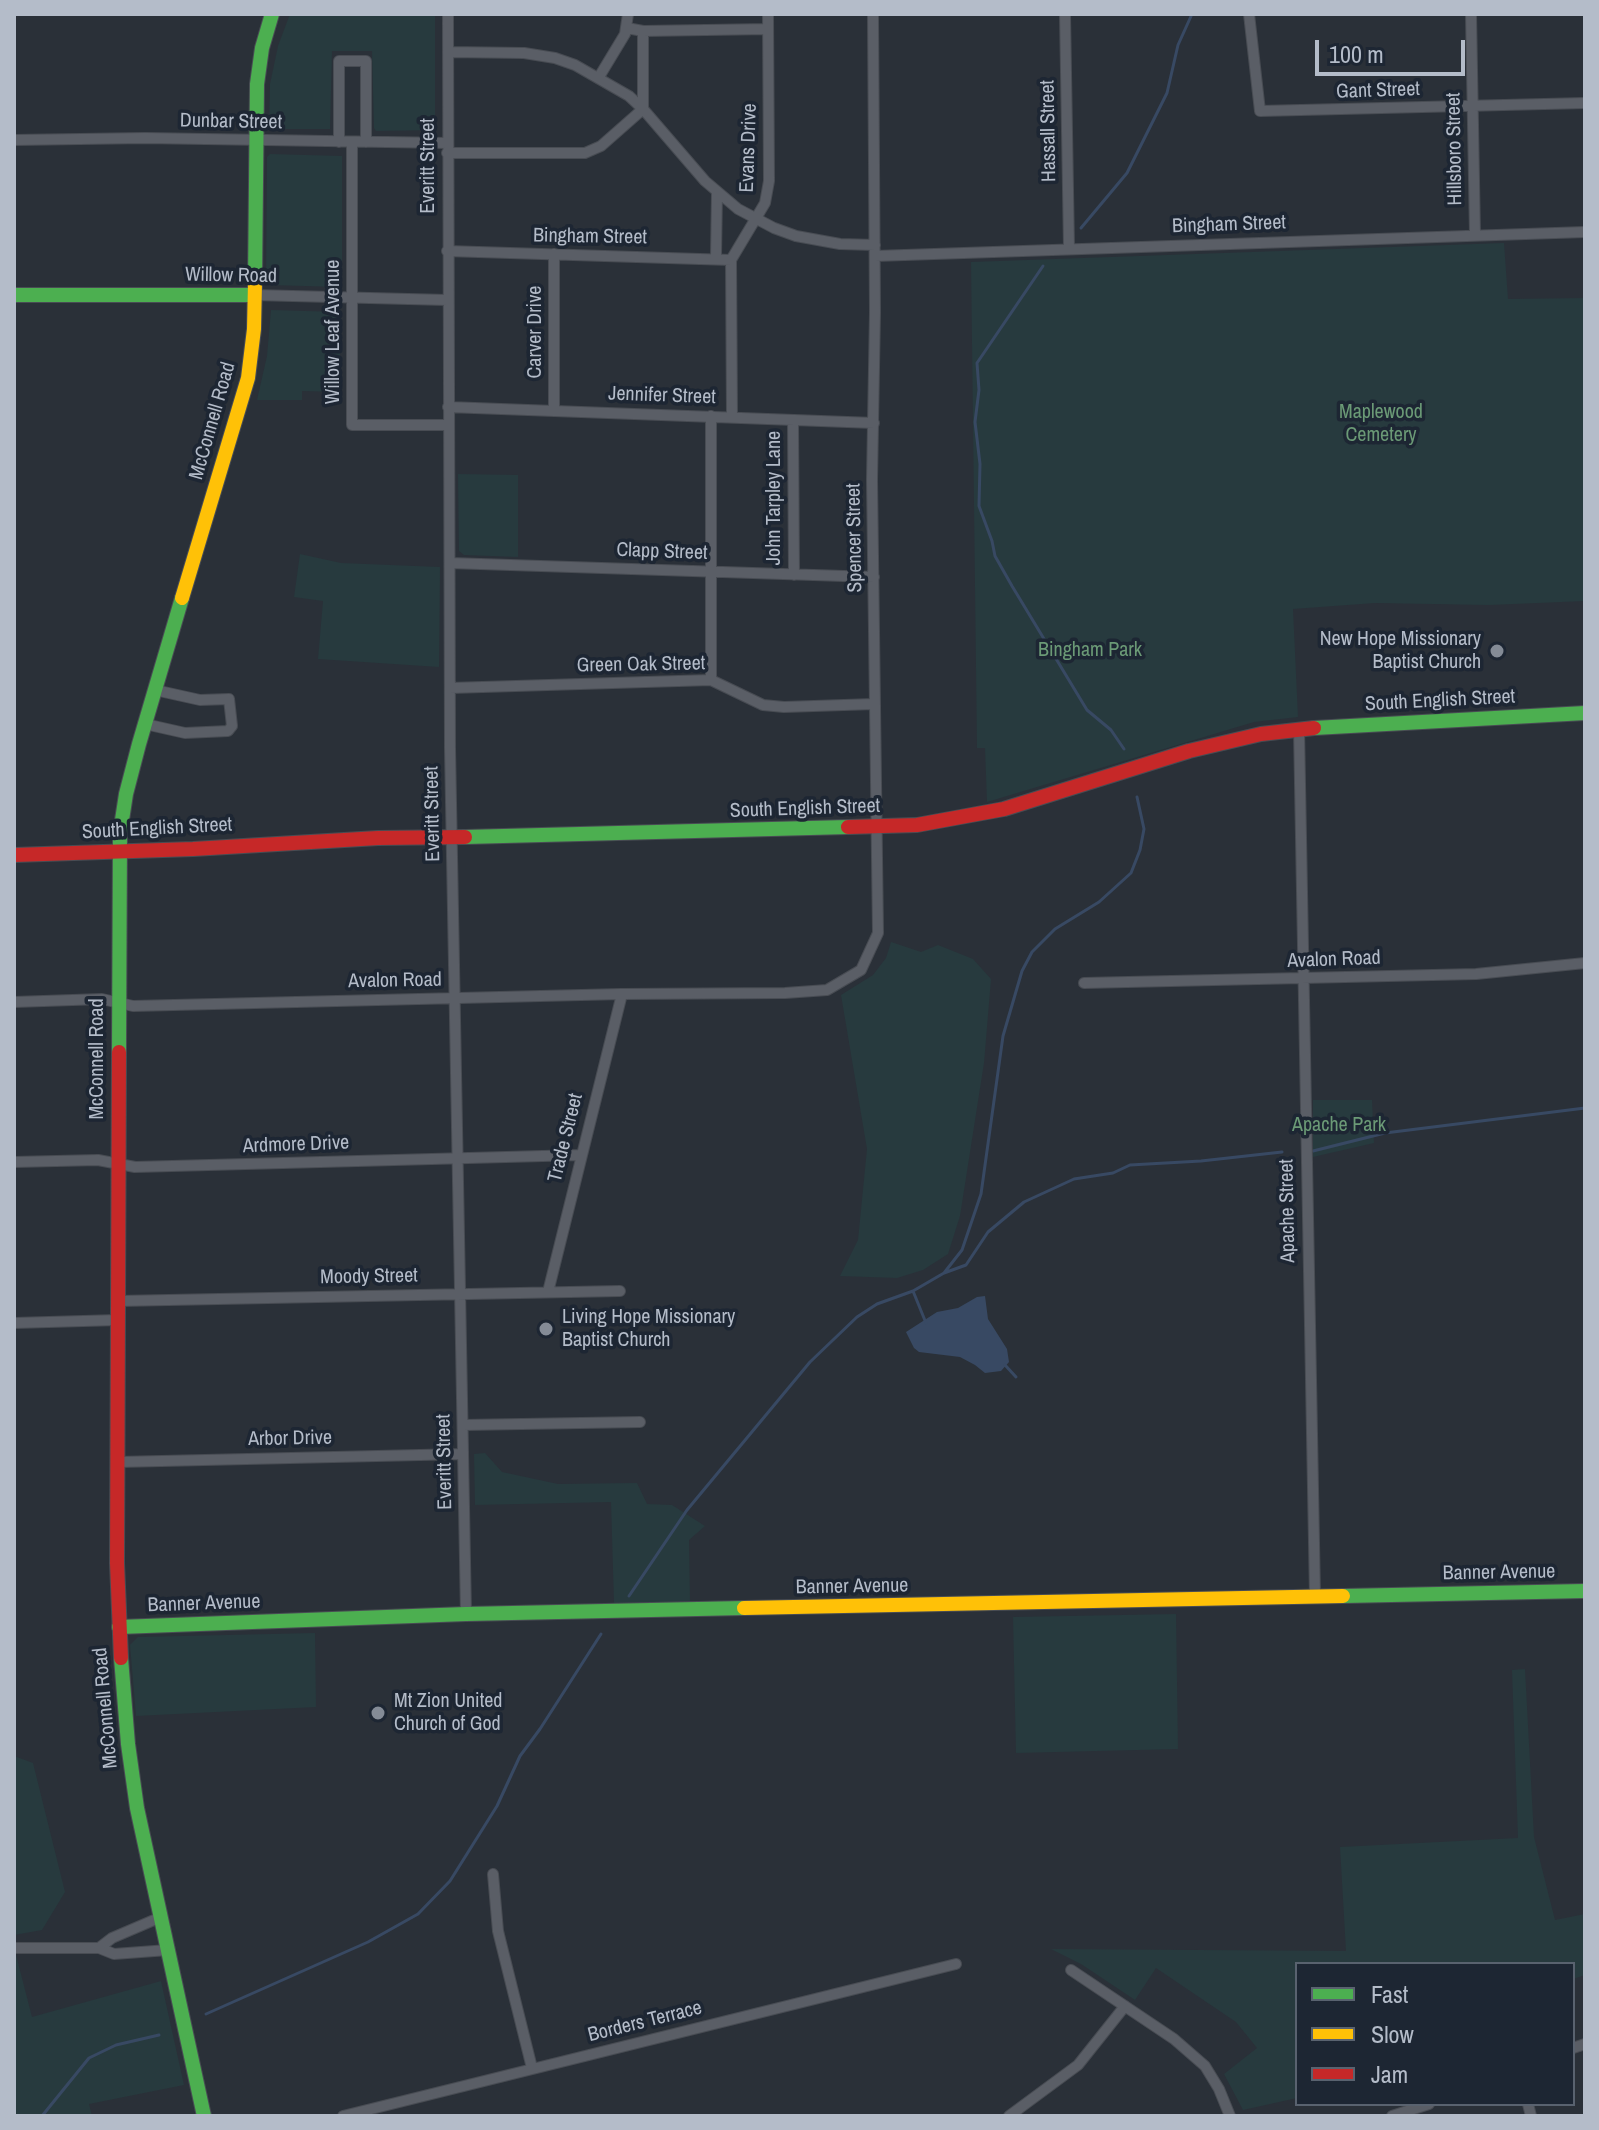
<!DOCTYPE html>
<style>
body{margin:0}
#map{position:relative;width:1599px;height:2130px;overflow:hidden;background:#2a3038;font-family:"Archivo Narrow",sans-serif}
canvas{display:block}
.frame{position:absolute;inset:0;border:16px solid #b4bcc9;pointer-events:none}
.legend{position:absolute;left:1295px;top:1962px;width:280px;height:144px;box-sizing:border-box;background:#1d2633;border:2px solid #59626f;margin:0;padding:10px 14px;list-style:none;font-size:24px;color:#b4bcc9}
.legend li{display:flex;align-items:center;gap:16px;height:40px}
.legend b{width:40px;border:2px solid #59626f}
.scale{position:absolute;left:1315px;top:40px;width:150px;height:36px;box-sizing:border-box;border:4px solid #b4bcc9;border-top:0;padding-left:10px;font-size:24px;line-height:28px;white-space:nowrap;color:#b4bcc9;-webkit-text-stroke:6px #1d2633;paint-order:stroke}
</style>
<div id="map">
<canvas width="1599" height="2130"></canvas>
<div class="frame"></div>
<ul class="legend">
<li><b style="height:10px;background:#4caf50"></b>Fast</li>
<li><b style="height:10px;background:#ffc107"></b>Slow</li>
<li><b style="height:10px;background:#c62828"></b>Jam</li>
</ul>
<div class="scale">100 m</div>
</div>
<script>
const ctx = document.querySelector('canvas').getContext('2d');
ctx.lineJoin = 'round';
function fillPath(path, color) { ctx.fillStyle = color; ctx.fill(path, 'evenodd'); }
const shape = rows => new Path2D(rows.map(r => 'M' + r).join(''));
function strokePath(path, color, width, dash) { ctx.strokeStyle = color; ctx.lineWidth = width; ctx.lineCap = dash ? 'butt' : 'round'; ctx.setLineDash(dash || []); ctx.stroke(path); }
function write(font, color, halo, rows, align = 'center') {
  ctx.font = font + ' "Archivo Narrow",sans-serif'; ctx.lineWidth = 7; ctx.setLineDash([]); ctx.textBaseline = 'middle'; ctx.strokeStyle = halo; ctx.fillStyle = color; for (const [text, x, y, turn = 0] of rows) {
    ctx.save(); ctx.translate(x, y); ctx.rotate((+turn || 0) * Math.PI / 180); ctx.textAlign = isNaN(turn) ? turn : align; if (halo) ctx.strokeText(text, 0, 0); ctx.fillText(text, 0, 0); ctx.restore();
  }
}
const green = shape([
 [290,14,435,14,435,130,376,131,374,128,372,51,332,51,330,129,269,129,270,84,278,46],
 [270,154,342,156,342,285,340,287,269,285,266,283,267,157],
 [1504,243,1508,299,1585,298,1585,601,1489,605,1375,603,1293,609,1298,717,1254,722,987,802,985,748,977,748,971,262],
 [271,310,340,312,340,392,302,391,302,400,257,400,267,356],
 [458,474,518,475,518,557,464,555,459,551],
 [300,554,341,563,440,567,439,667,318,659,323,601,294,597],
 [891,942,921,952,938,945,973,959,991,979,984,1063,960,1216,948,1254,923,1270,897,1278,840,1276,858,1240,867,1149,841,995,873,975,886,958],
 [1313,1100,1372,1100,1374,1143,1313,1157],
 [485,1453,502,1472,558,1484,637,1483,647,1504,672,1505,705,1526,689,1540,690,1602,614,1603,611,1502,475,1505,474,1454],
 [1176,1614,1178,1749,1016,1753,1013,1617],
 [315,1633,316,1707,136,1716,130,1645,138,1637],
 [1525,1669,1534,1837,1555,1920,1585,1914,1585,1975,1573,1979,1573,1964,1297,1964,1297,2098,1243,2110,1224,2074,1257,2048,1236,2022,1156,1968,1135,2000,1081,1964,1051,1949,1346,1951,1340,1847,1518,1838,1512,1670],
 [14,1756,33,1763,65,1892,42,1930,14,1935],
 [14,1947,32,2017,161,1981,184,2085,89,2104,92,2116,14,2116]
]);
const water = shape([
 [985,1296,988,1319,1007,1349,1009,1362,1001,1371,985,1373,975,1365,960,1357,919,1352,914,1348,906,1332,937,1312,958,1308,977,1297]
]);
const stream = shape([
 [1081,228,1127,173,1167,93,1178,45,1192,14],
 [1043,266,977,363,979,390,975,422,980,464,979,506,992,541,995,556,1012,586,1087,710,1111,730,1124,749],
 [1313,1151,1385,1133,1585,1108],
 [944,1273,962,1250,981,1194,1003,1036,1022,971,1032,952,1055,929,1099,902,1131,873,1140,850,1144,829,1137,797],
 [913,1291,926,1323],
 [1005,1365,1016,1377],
 [629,1596,687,1510,810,1362,857,1317,877,1304,913,1291,944,1273,966,1265,988,1232,1024,1202,1074,1179,1113,1173,1130,1165,1201,1161,1282,1152],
 [206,2014,368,1942,418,1914,450,1881,497,1806,520,1756,540,1729,601,1634],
 [42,2116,89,2058,116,2045,159,2035]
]);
const street = shape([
 [448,14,450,748,466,1614],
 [1065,14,1069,248],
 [1249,14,1260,111,1585,103],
 [1471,14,1475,235],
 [627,28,643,31,768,29],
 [448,52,524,53,555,58,575,65,629,96,643,109,705,181,738,209,774,228,796,236,840,244,875,245],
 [599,77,625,34,628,14],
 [14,140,145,138,447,143],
 [339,142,339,61,366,61,366,142],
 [352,142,352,425,448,425],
 [447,153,585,153,601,146,643,109,643,31],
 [447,251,731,260],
 [554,254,554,410],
 [875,256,1585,232],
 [716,257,717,192],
 [254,295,447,300],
 [448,407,874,423],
 [711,416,711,680],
 [732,417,731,260,765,203,769,181,768,14],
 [793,420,794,575],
 [450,563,874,577],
 [450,688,711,680,763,705,784,707,874,704],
 [145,724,185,733,228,731,232,726,229,699,200,700,155,690],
 [1299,729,1315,1596],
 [1084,983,1476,974,1585,963],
 [14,1002,102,999,133,1006,622,994,785,993,827,990,861,970,878,933,872,480,875,312,873,14],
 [14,1162,98,1160,135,1167,580,1155],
 [548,1292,622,994],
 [118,1301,620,1291],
 [14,1323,118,1320],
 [463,1425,640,1422],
 [118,1462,463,1454],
 [493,1874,498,1931,532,2068],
 [14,1948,99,1948,114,1954,168,1950],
 [99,1948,112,1938,161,1917],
 [1071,1970,1174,2039,1205,2066,1219,2089,1230,2116],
 [1573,2048,1585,2044],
 [1528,2104,1531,2116],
 [343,2116,956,1964],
 [1009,2116,1078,2065,1125,2006],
 [1392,2116,1429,2104]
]);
const fast = shape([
 [255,282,257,84,262,48,272,14],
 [14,295,254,295],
 [1314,728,1585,713],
 [465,837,848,827],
 [119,1052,120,833,126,794,139,744,182,598],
 [1343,1596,1585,1591],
 [119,1627,466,1614,744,1608],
 [121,1658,128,1744,137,1808,204,2116]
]);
const slow = shape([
 [182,598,248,378,254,329,255,282],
 [744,1608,1343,1596]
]);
const jam = shape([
 [848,827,917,825,1004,809,1189,751,1261,734,1314,728],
 [14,855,193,849,378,838,465,837],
 [119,1052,117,1563,121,1658]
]);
const markers = [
 [1497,651,8,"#848b96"],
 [546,1329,8,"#848b96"],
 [378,1713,8,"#848b96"]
];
const streetNames = [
 ["Gant Street",1378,91,-2],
 ["Dunbar Street",231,122,1],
 ["Hassall Street",1049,131,-91],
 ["Evans Drive",749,148,-88],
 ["Hillsboro Street",1455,149,-91],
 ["Everitt Street",429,166,-90],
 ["Bingham Street",1229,225,-2],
 ["Bingham Street",590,237,1],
 ["Willow Road",231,276,1],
 ["Willow Leaf Avenue",334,332,-90],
 ["Carver Drive",536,332,-90],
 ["Jennifer Street",662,396,2],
 ["McConnell Road",213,421,-74],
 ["John Tarpley Lane",775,498,-90],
 ["Spencer Street",855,538,-91],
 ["Clapp Street",662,552,2],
 ["Green Oak Street",641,665,-1],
 ["South English Street",1440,701,-3],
 ["South English Street",805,809,-2],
 ["Everitt Street",433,814,-91],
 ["South English Street",157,829,-3],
 ["Avalon Road",1334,960,-2],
 ["Avalon Road",395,981,-1],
 ["McConnell Road",98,1059,-90],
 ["Trade Street",566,1138,-76],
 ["Ardmore Drive",296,1145,-2],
 ["Apache Street",1288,1211,-91],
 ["Moody Street",369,1277,-1],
 ["Arbor Drive",290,1439,-1],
 ["Everitt Street",445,1462,-91],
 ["Banner Avenue",1499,1573,-1],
 ["Banner Avenue",852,1587,-1],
 ["Banner Avenue",204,1604,-2],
 ["McConnell Road",106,1708,-95],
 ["Borders Terrace",645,2022,-14]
];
const parkNames = [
 ["Maplewood",1381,413],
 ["Cemetery",1381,436],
 ["Bingham Park",1090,651],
 ["Apache Park",1339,1126]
];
const poiNames = [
 ["New Hope Missionary",1481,640,"right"],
 ["Baptist Church",1481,663,"right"],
 ["Living Hope Missionary",562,1318],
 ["Baptist Church",562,1341],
 ["Mt Zion United",394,1702],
 ["Church of God",394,1725]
];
fillPath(green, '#273a3e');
fillPath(water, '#384963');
strokePath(stream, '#384963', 3);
strokePath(street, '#484c53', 12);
strokePath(fast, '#484c53', 16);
strokePath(slow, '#484c53', 16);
strokePath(jam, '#484c53', 16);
strokePath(street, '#5a5e66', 10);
strokePath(fast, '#4caf50', 14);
strokePath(slow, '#ffc107', 14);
strokePath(jam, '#c62828', 14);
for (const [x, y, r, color] of markers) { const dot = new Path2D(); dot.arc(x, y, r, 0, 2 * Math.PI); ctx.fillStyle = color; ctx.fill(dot); strokePath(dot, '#1d2633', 3); }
write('20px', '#b4bcc9', '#1d2633', streetNames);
write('20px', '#6b9a76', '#1d2633', parkNames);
write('20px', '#b4bcc9', '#1d2633', poiNames, 'left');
</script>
